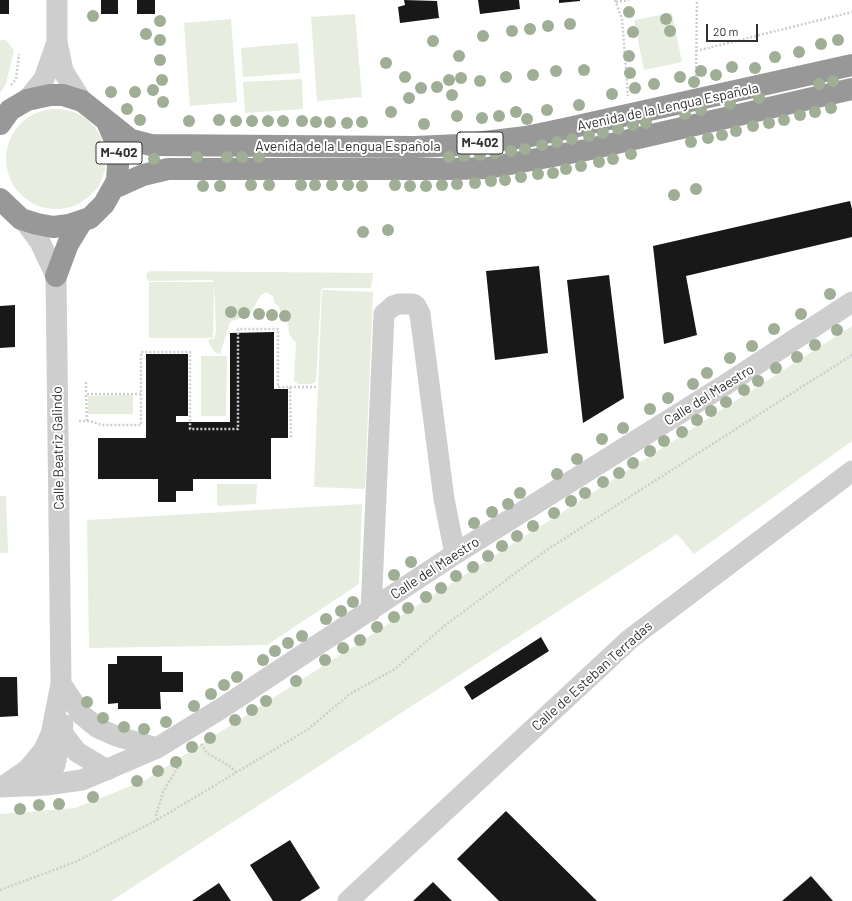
<!DOCTYPE html>
<meta charset="utf-8">
<style>
body{margin:0}
#map{position:relative;width:852px;height:901px;overflow:hidden;background:#fff;font-family:Barlow,sans-serif}
canvas{display:block}
.scale{position:absolute;left:706px;top:24px;width:52px;height:18px;box-sizing:border-box;border:2px solid #313131;border-top:0;padding-left:5px;font-size:12px;line-height:14px;white-space:nowrap;color:#313131;-webkit-text-stroke:3px #fff;paint-order:stroke}
</style>
<div id="map">
<canvas width="852" height="901"></canvas>
<div class="scale">20 m</div>
</div>
<script>
const ctx = document.querySelector('canvas').getContext('2d');
ctx.lineJoin = 'round';
function fillPath(path, color) { ctx.fillStyle = color; ctx.fill(path, 'evenodd'); }
const shape = rows => new Path2D(rows.map(r => 'M' + r).join(''));
function strokePath(path, color, width, dash) { ctx.strokeStyle = color; ctx.lineWidth = width; ctx.lineCap = dash ? 'butt' : 'round'; ctx.setLineDash(dash || []); ctx.stroke(path); }
function write(font, color, halo, rows, align = 'center') {
  ctx.font = font + ' Barlow,sans-serif'; ctx.lineWidth = 4; ctx.setLineDash([]); ctx.textBaseline = 'middle'; ctx.strokeStyle = halo; ctx.fillStyle = color; for (const [text, x, y, turn = 0] of rows) {
    ctx.save(); ctx.translate(x, y); ctx.rotate((+turn || 0) * Math.PI / 180); ctx.textAlign = isNaN(turn) ? turn : align; if (halo) ctx.strokeText(text, 0, 0); ctx.fillText(text, 0, 0); ctx.restore();
  }
}
const green = shape([
 [672,13,682,62,644,70,634,20],
 [355,14,362,97,317,101,311,17],
 [231,19,237,102,190,106,184,23],
 [0,40,6,40,14,50,6,84,0,93],
 [298,43,300,73,243,77,241,48],
 [302,79,303,109,245,113,243,82],
 '6 159a50 50 0 1 1 100 0a50 50 0 1 1-100 0Z',
 [150,271,373,273,371,288,323,288,321,290,316,382,311,384,298,384,294,381,296,343,289,334,288,321,282,315,279,307,274,302,273,296,266,292,260,296,251,313,230,322,220,354,214,352,208,341,210,339,214,339,216,332,214,282,213,338,149,338,149,282,214,282,212,280,148,281,146,274],
 [322,290,373,292,365,489,314,487],
 [852,326,852,441,694,554,677,534,111,901,0,901,0,814,75,808,144,781],
 [201,356,227,356,226,416,201,416],
 [133,395,133,414,88,414,88,396],
 [217,484,257,484,256,504,217,506],
 [0,496,6,496,8,553,0,553],
 [362,504,359,584,267,645,89,648,87,520]
]);
const building = shape([
 [0,0,9,0,9,14,0,14],
 [101,0,118,0,118,14,101,14],
 [137,0,155,0,155,14,137,14],
 [404,0,437,1,439,18,400,23,398,7,405,5],
 [478,0,519,0,520,9,480,14],
 [559,0,580,0,580,1,559,3],
 [850,201,852,209,852,237,686,276,697,335,664,344,653,246],
 [539,266,548,353,495,360,486,271],
 [609,275,624,398,583,423,567,280],
 [15,305,15,347,0,348,0,306],
 [274,332,274,389,288,389,288,438,271,438,271,479,193,479,193,491,176,491,176,502,158,502,158,479,98,479,98,438,146,438,146,354,188,354,188,416,176,416,176,422,230,422,230,333],
 [541,637,549,651,472,700,464,687],
 [117,656,162,656,162,672,183,672,183,692,160,692,161,709,118,709,118,703,108,704,108,664,117,664],
 [0,677,17,677,18,716,0,717],
 [506,811,597,901,499,901,457,859],
 [290,840,320,888,300,901,273,901,250,865],
 [811,876,833,901,782,901],
 [433,882,452,901,413,901],
 [219,883,231,901,192,901]
]);
const path = shape([
 [615,0,622,19,628,96],
 [616,2,629,0],
 [696,51,852,12],
 [696,80,697,0],
 [11,85,16,79,19,54],
 [86,382,86,394],
 [290,387,316,387],
 [79,421,90,421,102,425,141,425,141,352,190,352,190,429,238,429,238,329,278,329,278,387,290,387,291,438],
 [87,421,86,394,141,394],
 [201,744,207,753,231,767,236,772],
 [157,820,156,815,163,792,180,764,180,758],
 [0,890,75,862,157,820,307,730,350,694,395,669,444,626,548,549,852,355]
]);
const minor = shape([
 [57,0,57,42,63,71,82,101],
 [27,100,44,79,57,42],
 [371,611,384,314,393,306,399,304,413,304,416,306,420,314,444,499,455,554],
 [61,684,82,715,98,728,116,736,157,748],
 [59,726,66,738,77,752,107,770],
 [33,786,46,779,55,765,63,724],
 [0,787,46,785,82,780,157,748,222,708,455,554,728,383,852,302],
 [2,787,27,770,44,750,51,734,61,684,56,276,40,242,24,220],
 [348,901,630,639,852,471]
]);
const highway = shape([
 [0,124,10,110,27,100,50,95,63,95,82,101,131,140,151,145,415,147,459,145,526,137,564,129,852,65],
 [114,188,143,175,168,169,455,169,488,168,586,150,852,89],
 [0,199,21,219,37,224,53,227,69,225,90,218,104,204,117,181,119,149,107,122],
 [56,276,68,244,82,221]
]);
const trees = [
 [629,12],
 [93,16],
 [666,19],
 [160,21],
 [570,24],
 [548,26],
 [530,29],
 [512,31],
 [670,31],
 [633,32],
 [146,34],
 [483,36],
 [160,40],
 [838,40],
 [433,41],
 [821,44],
 [799,52],
 [459,56],
 [629,56],
 [775,57],
 [160,60],
 [386,63],
 [732,67],
 [755,68],
 [584,70],
 [556,71],
 [701,71],
 [630,73],
 [533,75],
 [716,75],
 [405,77],
 [506,77],
 [680,77],
 [461,78],
 [162,80],
 [449,80],
 [480,81],
 [833,81],
 [694,82],
 [654,84],
 [819,84],
 [437,87],
 [421,88],
 [635,88],
 [153,90],
 [111,92],
 [135,92],
 [612,94],
 [452,95],
 [409,98],
 [759,98],
 [163,102],
 [730,104],
 [579,105],
 [831,108],
 [127,109],
 [547,110],
 [701,110],
 [391,112],
 [516,112],
 [815,112],
 [685,114],
 [800,115],
 [457,116],
 [499,116],
 [482,118],
 [527,119],
 [140,120],
 [219,120],
 [784,120],
 [189,121],
 [236,121],
 [252,121],
 [268,121],
 [283,121],
 [302,121],
 [316,122],
 [330,122],
 [362,122],
 [347,123],
 [646,123],
 [769,123],
 [424,124],
 [633,125],
 [753,126],
 [618,129],
 [736,131],
 [603,133],
 [722,135],
 [589,136],
 [708,138],
 [572,139],
 [557,142],
 [691,142],
 [542,145],
 [525,149],
 [511,151],
 [495,153],
 [631,154],
 [480,155],
 [464,156],
 [197,157],
 [227,157],
 [242,157],
 [259,157],
 [449,157],
 [154,159],
 [613,159],
 [599,162],
 [581,166],
 [566,169],
 [553,173],
 [538,174],
 [521,177],
 [505,180],
 [491,181],
 [475,183],
 [457,184],
 [251,185],
 [269,185],
 [301,185],
 [315,185],
 [332,185],
 [348,185],
 [395,185],
 [442,185],
 [203,186],
 [220,186],
 [362,186],
 [410,186],
 [426,186],
 [696,189],
 [674,195],
 [388,230],
 [363,232],
 [830,294],
 [231,312],
 [244,313],
 [259,314],
 [801,314],
 [272,315],
 [285,316],
 [774,329],
 [837,330],
 [815,345],
 [752,346],
 [797,357],
 [730,358],
 [776,368],
 [707,373],
 [758,381],
 [693,384],
 [744,390],
 [668,398],
 [726,402],
 [650,409],
 [711,411],
 [697,420],
 [623,428],
 [682,432],
 [602,439],
 [664,441],
 [650,451],
 [577,459],
 [633,463],
 [619,473],
 [557,474],
 [603,482],
 [520,493],
 [585,493],
 [571,501],
 [508,504],
 [492,512],
 [554,513],
 [474,523],
 [533,526],
 [517,536],
 [502,546],
 [488,556],
 [411,562],
 [473,567],
 [394,575],
 [456,576],
 [441,588],
 [426,597],
 [353,602],
 [408,608],
 [341,611],
 [394,617],
 [326,619],
 [377,627],
 [302,636],
 [360,640],
 [288,643],
 [343,648],
 [275,651],
 [263,660],
 [325,660],
 [237,677],
 [296,681],
 [224,685],
 [211,694],
 [266,701],
 [87,702],
 [194,706],
 [252,710],
 [103,718],
 [235,720],
 [166,722],
 [124,727],
 [144,729],
 [210,738],
 [192,747],
 [176,762],
 [158,771],
 [137,781],
 [93,797],
 [59,804],
 [39,805],
 [20,809]
];
const shields = [
 [480,143,46],
 [119,153,46]
];
const shieldNames = [
 ["M-402",480,143],
 ["M-402",119,153]
];
const streetNames = [
 ["Avenida de la Lengua Española",668,107,-12],
 ["Avenida de la Lengua Española",348,146],
 ["Calle del Maestro",709,395,-32],
 ["Calle Beatriz Galindo",58,448,-91],
 ["Calle del Maestro",435,568,-33],
 ["Calle de Esteban Terradas",592,676,-42]
];
fillPath(green, '#e7eddf');
fillPath(building, '#181818');
strokePath(path, '#cecece', 2.5, [2, 2]);
strokePath(minor, '#cecece', 21);
strokePath(highway, '#989898', 22);
ctx.fillStyle = '#a0ae95';
for (const [x, y] of trees) { ctx.beginPath(); ctx.arc(x, y, 6, 0, 2 * Math.PI); ctx.fill(); }
for (const [x, y, w] of shields) { const box = new Path2D(); box.roundRect(x - w / 2, y - 11, w, 22, 3); ctx.fillStyle = '#fff'; ctx.fill(box); strokePath(box, '#313131', 1); }
write('bold 13px', '#313131', null, shieldNames);
write('14px', '#313131', '#fff', streetNames);
</script>
